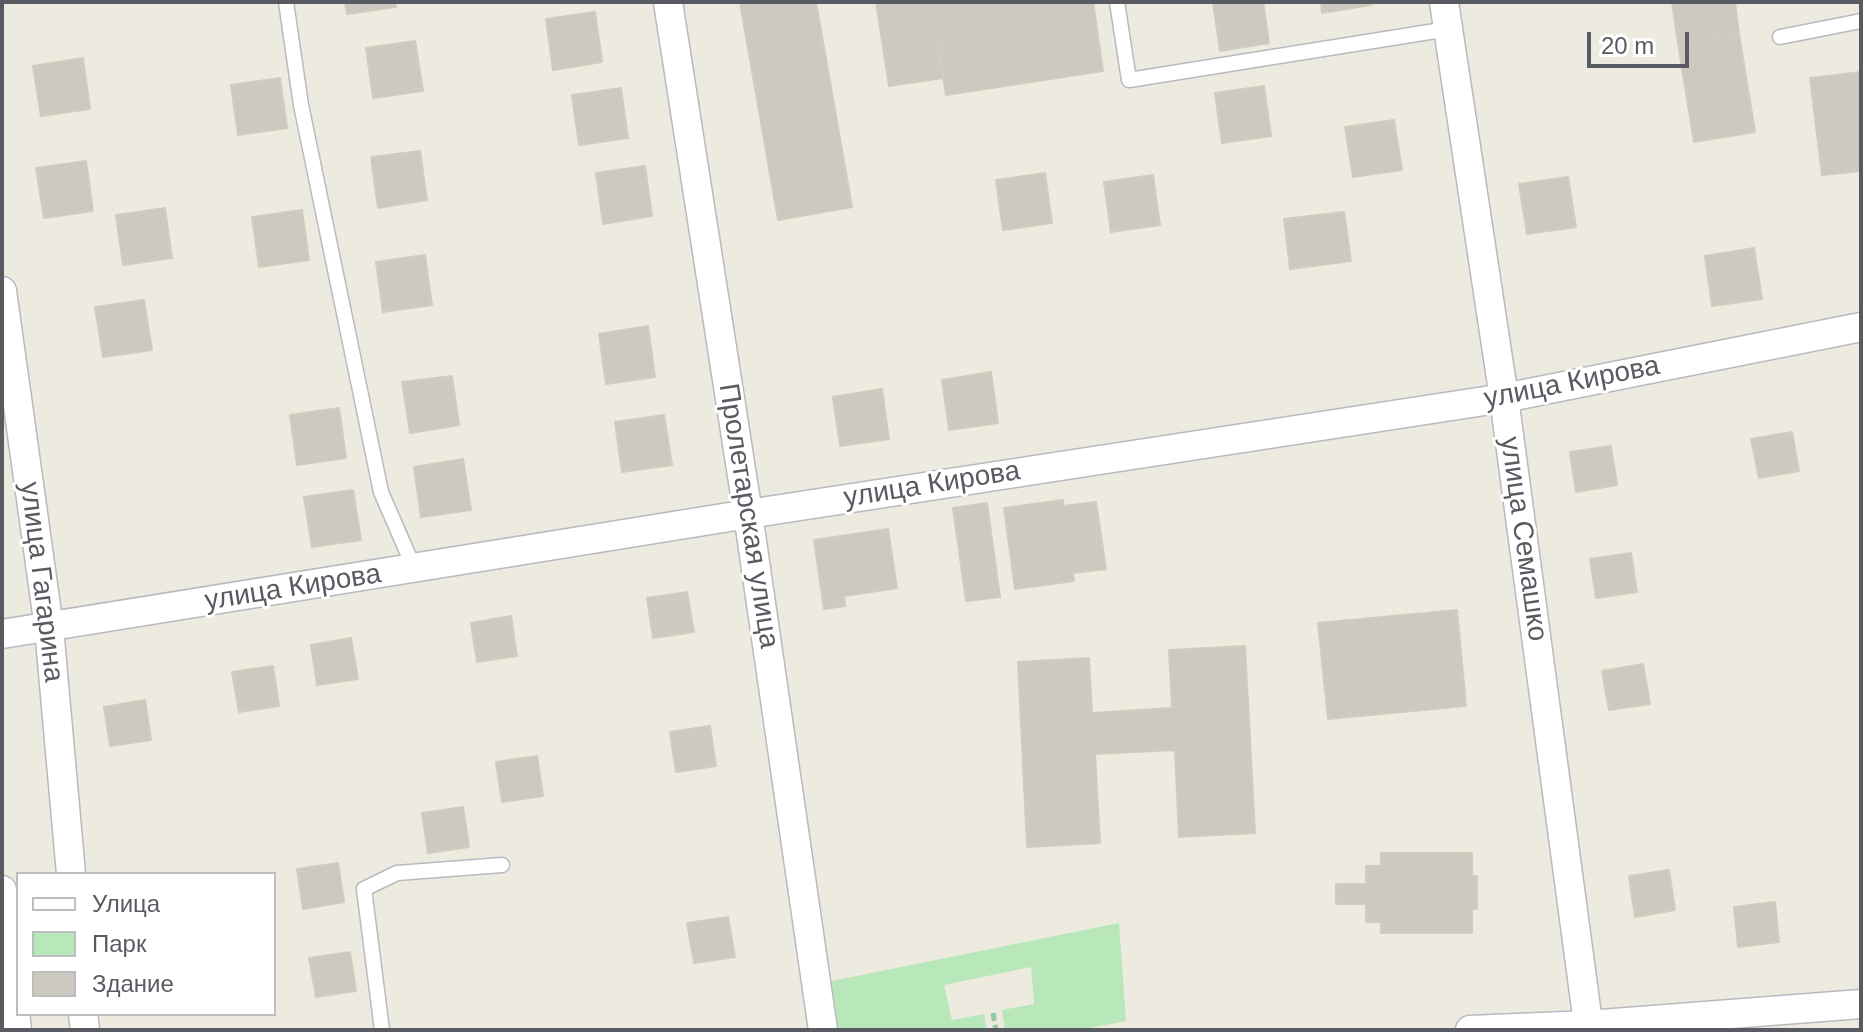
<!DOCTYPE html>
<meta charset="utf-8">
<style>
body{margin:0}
#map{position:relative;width:1863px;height:1032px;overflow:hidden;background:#edeadf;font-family:Helvetica,sans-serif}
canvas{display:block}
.frame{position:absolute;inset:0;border:4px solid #585c62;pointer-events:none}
.legend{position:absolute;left:16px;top:872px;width:260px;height:144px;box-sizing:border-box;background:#fff;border:2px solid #bcbec0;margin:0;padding:10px 14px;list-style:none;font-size:24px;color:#585c62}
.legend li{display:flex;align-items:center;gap:16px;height:40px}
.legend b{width:40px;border:2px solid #bcbec0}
.scale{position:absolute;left:1587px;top:32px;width:102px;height:36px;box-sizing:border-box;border:4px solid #585c62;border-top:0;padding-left:10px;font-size:24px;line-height:28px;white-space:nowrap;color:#585c62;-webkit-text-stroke:6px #fff;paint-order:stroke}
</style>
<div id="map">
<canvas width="1863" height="1032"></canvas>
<div class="frame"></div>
<ul class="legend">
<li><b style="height:10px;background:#fff"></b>Улица</li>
<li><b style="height:22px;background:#b8e8b9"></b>Парк</li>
<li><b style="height:22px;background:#cdc8c0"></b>Здание</li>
</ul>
<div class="scale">20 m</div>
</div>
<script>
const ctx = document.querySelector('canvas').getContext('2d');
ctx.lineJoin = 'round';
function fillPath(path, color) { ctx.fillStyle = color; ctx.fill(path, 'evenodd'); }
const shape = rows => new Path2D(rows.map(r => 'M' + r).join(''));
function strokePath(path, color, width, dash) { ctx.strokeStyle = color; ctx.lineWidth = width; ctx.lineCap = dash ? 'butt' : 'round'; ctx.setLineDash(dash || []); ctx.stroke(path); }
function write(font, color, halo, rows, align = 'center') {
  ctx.font = font + ' Helvetica,sans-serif'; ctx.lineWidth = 6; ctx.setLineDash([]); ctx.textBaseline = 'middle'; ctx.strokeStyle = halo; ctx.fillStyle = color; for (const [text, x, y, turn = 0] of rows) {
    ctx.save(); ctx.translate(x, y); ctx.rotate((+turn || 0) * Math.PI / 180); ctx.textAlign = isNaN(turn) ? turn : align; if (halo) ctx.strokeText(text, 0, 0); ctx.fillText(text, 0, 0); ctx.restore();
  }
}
const green = shape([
 [1119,923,1126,1021,1080,1030,1005,1030,1002,1010,1034,1004,1031,967,944,985,952,1020,984,1014,987,1030,828,1030,822,983]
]);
const building = shape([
 [345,2,395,2,396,7,347,14,345,2],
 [740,2,816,2,852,207,778,220,740,2],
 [876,2,931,2,943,78,889,86,876,2],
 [931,2,1093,2,1103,71,946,95,931,2],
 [1213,2,1263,2,1269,43,1220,51,1213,2],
 [1321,2,1371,2,1371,5,1322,13,1321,2],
 [1672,2,1735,2,1739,34,1678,43,1672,2],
 [595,12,602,62,553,70,546,19,595,12],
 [1739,34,1755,132,1694,142,1678,43,1739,34],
 [415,41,423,91,373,98,366,48,415,41],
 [83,58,90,109,41,116,33,66,83,58],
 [1861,72,1861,171,1822,175,1810,78,1861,72],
 [280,78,287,128,238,135,231,85,280,78],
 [1264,86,1271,136,1222,143,1215,93,1264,86],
 [621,88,628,138,579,145,572,95,621,88],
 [1394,120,1402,170,1353,177,1345,127,1394,120],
 [420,151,427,200,378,208,371,157,420,151],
 [86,161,93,211,44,218,36,168,86,161],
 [645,166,652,216,603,224,596,173,645,166],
 [1045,173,1052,223,1003,230,996,180,1045,173],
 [1153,175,1160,225,1111,232,1104,182,1153,175],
 [1568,177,1576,227,1527,234,1519,184,1568,177],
 [165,208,172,258,123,265,116,215,165,208],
 [302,210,309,260,259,267,252,217,302,210],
 [1344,212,1351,261,1290,269,1284,219,1344,212],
 [1754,248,1762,299,1712,306,1705,256,1754,248],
 [425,255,432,305,383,312,376,262,425,255],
 [144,300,152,350,103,357,95,307,144,300],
 [648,326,655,377,606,384,599,334,648,326],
 [991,372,998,423,949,430,942,380,991,372],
 [452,376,459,425,410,433,402,382,452,376],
 [882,389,889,439,840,446,833,397,882,389],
 [339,408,346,458,297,465,290,415,339,408],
 [664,415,672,465,622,472,615,422,664,415],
 [1792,432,1799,471,1759,478,1751,439,1792,432],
 [1611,446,1617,485,1576,492,1570,452,1611,446],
 [463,459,471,510,421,517,414,467,463,459],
 [353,490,361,540,312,547,304,497,353,490],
 [1063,500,1063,506,1096,502,1106,569,1073,573,1074,581,1015,589,1004,508,1063,500],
 [987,503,1000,597,966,601,953,508,987,503],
 [888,529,897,588,844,596,845,606,824,609,814,540,888,529],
 [1631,553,1637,592,1596,598,1590,559,1631,553],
 [687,592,694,632,653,638,647,598,687,592],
 [1457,610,1466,706,1328,719,1318,623,1457,610],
 [511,616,517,656,477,662,471,623,511,616],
 [351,638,358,679,317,685,311,645,351,638],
 [1245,646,1255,833,1179,837,1175,750,1095,754,1100,843,1027,847,1018,662,1089,658,1092,713,1172,708,1169,650,1245,646],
 [1643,664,1650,704,1609,710,1602,671,1643,664],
 [273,666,279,706,239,712,232,672,273,666],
 [145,700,151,740,110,746,104,707,145,700],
 [710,726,716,766,676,772,670,732,710,726],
 [537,756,543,796,502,802,496,762,537,756],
 [463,807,469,847,428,853,422,813,463,807],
 [1381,853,1472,853,1472,876,1477,876,1477,909,1472,909,1472,933,1381,933,1381,922,1366,922,1366,904,1336,904,1336,884,1366,884,1366,866,1381,866,1381,853],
 [338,863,344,902,303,909,297,869,338,863],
 [1669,870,1675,910,1635,917,1629,876,1669,870],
 [1775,902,1779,942,1738,947,1734,907,1775,902],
 [728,917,735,957,694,963,687,923,728,917],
 [350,952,356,991,316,997,309,958,350,952]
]);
const path = shape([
 [993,1013,996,1030]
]);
const service = shape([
 [286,2,301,105,381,492,414,568],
 [1117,2,1129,80,1448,29],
 [1780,37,1861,21],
 [382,1030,364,889,397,873,502,865]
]);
const minor = shape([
 [668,2,748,514,823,1030],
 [1444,2,1504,398,1589,1030],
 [2,291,49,628,71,874],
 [2,634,748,514,1504,398,1861,327],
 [2,890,17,1030],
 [83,1014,85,1030],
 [1470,1030,1588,1025,1861,1004]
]);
const streetNames = [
 ["улица Кирова",1572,383,-11],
 ["улица Кирова",932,485,-9],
 ["Пролетарская улица",748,516,81],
 ["улица Семашко",1523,539,82],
 ["улица Гагарина",41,582,83],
 ["улица Кирова",293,588,-9]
];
fillPath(green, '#b8e8b9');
fillPath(building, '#cdc8c0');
strokePath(building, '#d2ccbd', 2);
strokePath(service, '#b7bac0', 17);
strokePath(minor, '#b7bac0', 31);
strokePath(path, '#91c9a2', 5, [8, 4]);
strokePath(service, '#fff', 14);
strokePath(minor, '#fff', 28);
write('28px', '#585c62', '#fff', streetNames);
</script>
